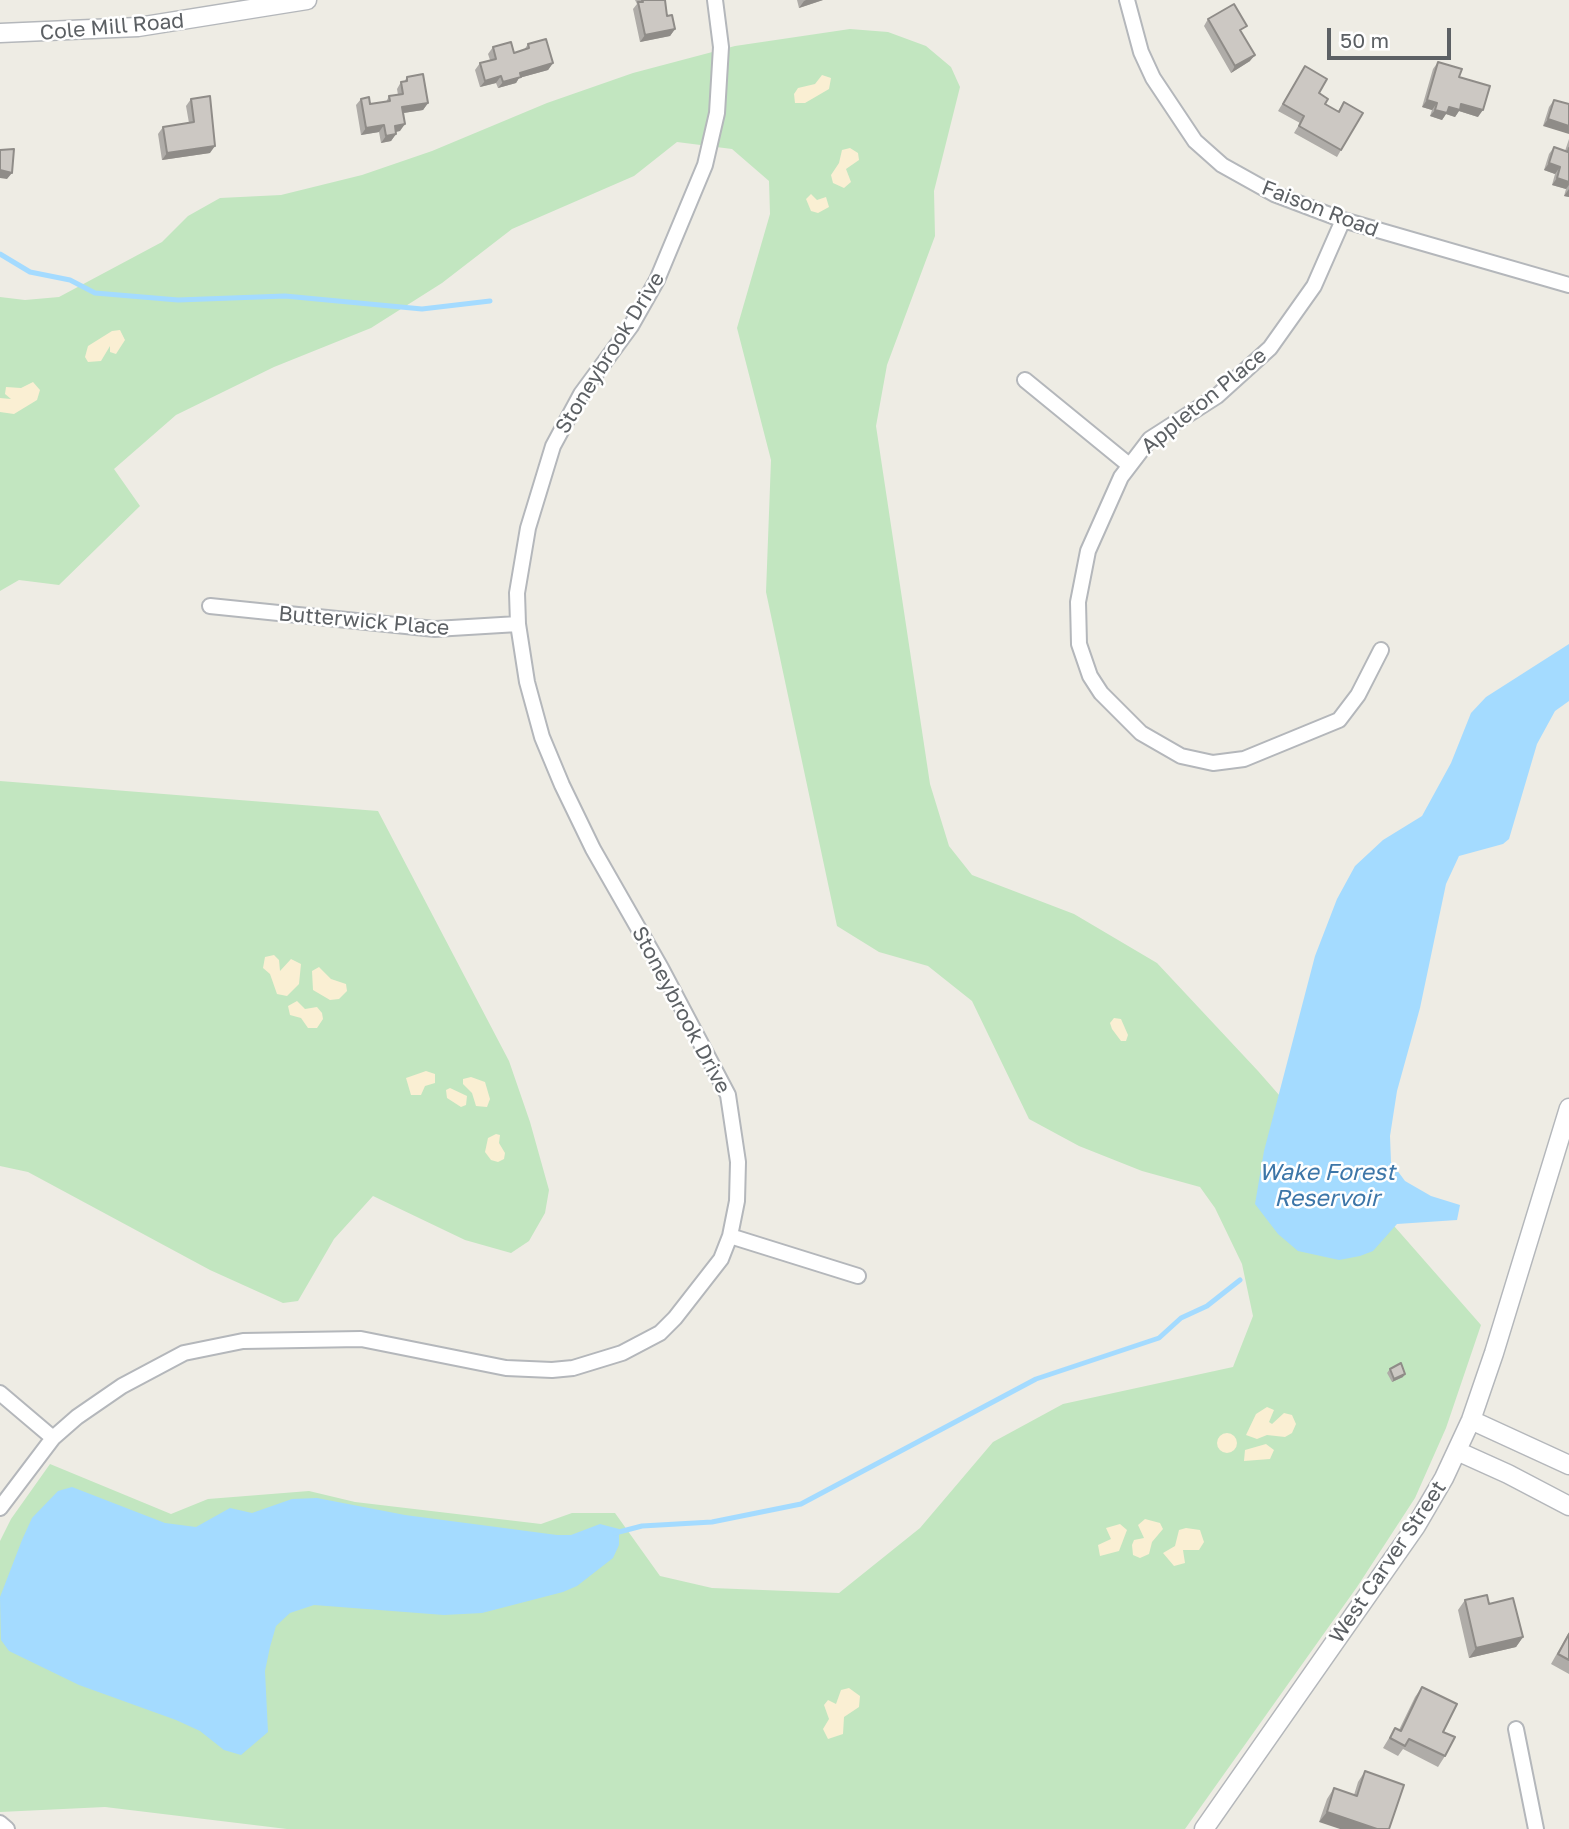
<!DOCTYPE html>
<style>
body{margin:0}
#map{position:relative;width:1569px;height:1829px;overflow:hidden;background:#eeece4;font-family:"Golos Text",sans-serif}
canvas{display:block}
.scale{position:absolute;left:1327px;top:28px;width:124px;height:32px;box-sizing:border-box;border:4px solid #5c6064;border-top:0;padding-left:9px;font-size:21px;line-height:24px;white-space:nowrap;color:#5c6064;-webkit-text-stroke:5px #fff;paint-order:stroke}
</style>
<div id="map">
<canvas width="1569" height="1829"></canvas>
<div class="scale">50 m</div>
</div>
<script>
const ctx = document.querySelector('canvas').getContext('2d');
ctx.lineJoin = 'round';
function fillPath(path, color) { ctx.fillStyle = color; ctx.fill(path, 'evenodd'); }
const shape = rows => new Path2D(rows.map(r => 'M' + r).join(''));
function strokePath(path, color, width, dash) { ctx.strokeStyle = color; ctx.lineWidth = width; ctx.lineCap = dash ? 'butt' : 'round'; ctx.setLineDash(dash || []); ctx.stroke(path); }
function write(font, color, halo, rows, align = 'center') {
  ctx.font = font + ' "Golos Text",sans-serif'; ctx.lineWidth = 5; ctx.setLineDash([]); ctx.textBaseline = 'middle'; ctx.strokeStyle = halo; ctx.fillStyle = color; for (const [text, x, y, turn = 0] of rows) {
    ctx.save(); ctx.translate(x, y); ctx.rotate((+turn || 0) * Math.PI / 180); ctx.textAlign = isNaN(turn) ? turn : align; if (halo) ctx.strokeText(text, 0, 0); ctx.fillText(text, 0, 0); ctx.restore();
  }
}
const green = shape([
 [850,29,888,32,926,46,951,67,960,87,934,191,935,236,887,365,876,426,930,784,949,846,972,875,1074,914,1157,963,1258,1071,1481,1325,1446,1428,1415,1498,1357,1587,1185,1829,287,1829,105,1807,0,1812,0,1541,11,1519,50,1464,171,1514,208,1499,309,1491,355,1502,541,1524,572,1513,615,1513,660,1576,712,1588,839,1593,920,1528,993,1442,1063,1404,1233,1367,1253,1316,1242,1264,1215,1208,1200,1187,1142,1171,1079,1146,1029,1119,972,1001,928,966,879,952,837,926,766,592,771,460,737,328,770,214,769,181,732,149,677,142,634,176,512,229,442,283,371,328,274,367,176,415,114,469,140,506,59,585,19,580,0,591,0,297,25,300,59,297,162,242,188,216,220,198,281,195,362,175,432,151,547,103,633,73,735,46],
 [0,781,378,811,509,1061,530,1122,549,1190,545,1213,529,1241,511,1253,465,1240,373,1196,334,1239,298,1301,283,1303,210,1270,28,1172,0,1166]
]);
const sand = shape([
 [822,75,831,78,829,89,805,103,795,103,794,94,798,88,815,84],
 [850,148,858,153,859,160,846,169,851,182,844,188,833,183,831,175,839,163,842,150],
 [811,194,817,200,826,197,829,207,818,213,811,211,806,199],
 [120,330,125,340,116,354,110,352,110,346,101,361,88,362,85,357,88,346,112,331],
 [33,382,40,390,37,400,14,414,0,412,0,398,11,399,5,394,6,387,21,388],
 [274,955,279,960,280,971,291,959,301,964,299,984,287,996,277,994,270,974,263,968,265,957],
 [319,967,331,979,346,984,347,991,339,999,330,1000,313,990,312,971],
 [297,1001,305,1009,317,1007,322,1013,323,1019,317,1028,308,1028,301,1018,290,1015,288,1006],
 [1114,1018,1121,1019,1128,1035,1126,1041,1121,1041,1112,1029,1110,1023],
 [426,1071,435,1074,435,1083,425,1086,421,1095,411,1095,406,1078],
 [471,1077,485,1082,490,1099,487,1107,476,1106,472,1093,463,1084,463,1079],
 [450,1088,467,1096,466,1105,461,1107,447,1098,446,1090],
 [496,1134,500,1135,499,1143,505,1153,504,1159,498,1162,491,1160,485,1152,488,1138],
 [1267,1407,1274,1410,1269,1422,1272,1424,1284,1413,1292,1415,1296,1424,1292,1433,1285,1437,1267,1435,1257,1439,1246,1435,1256,1414],
 '1217 1443a10 10 0 1 1 20 0a10 10 0 1 1-20 0Z',
 [1266,1444,1274,1450,1270,1459,1244,1461,1245,1450],
 [1145,1519,1160,1523,1163,1529,1152,1542,1149,1554,1140,1558,1133,1555,1132,1545,1134,1540,1144,1538,1138,1525],
 [1120,1524,1127,1530,1119,1551,1100,1556,1098,1545,1111,1539,1106,1528],
 [1186,1528,1200,1530,1204,1542,1199,1550,1183,1550,1185,1563,1174,1566,1163,1553,1175,1546,1179,1530],
 [849,1688,860,1696,859,1707,844,1717,843,1734,828,1739,823,1729,829,1719,824,1705,828,1700,836,1704,841,1690]
]);
const water = shape([
 [1569,644,1569,701,1555,711,1537,744,1509,839,1503,844,1459,856,1446,884,1420,1008,1397,1091,1390,1136,1391,1162,1405,1181,1431,1196,1460,1205,1457,1220,1397,1224,1373,1251,1360,1256,1339,1260,1298,1251,1278,1234,1255,1204,1264,1151,1315,956,1337,899,1355,866,1383,840,1422,816,1451,763,1471,713,1486,697],
 [72,1487,165,1523,196,1527,230,1508,252,1513,292,1499,317,1498,405,1515,557,1535,571,1535,600,1524,619,1529,619,1545,613,1558,577,1586,563,1592,482,1613,444,1615,314,1605,290,1613,276,1626,270,1647,265,1671,268,1732,241,1755,224,1750,200,1731,176,1720,79,1685,9,1651,1,1640,0,1597,22,1540,32,1518,58,1491]
]);
const stream = shape([
 [0,254,30,272,70,280,95,293,178,300,285,296,422,309,490,301],
 [615,1533,642,1526,712,1522,801,1504,1036,1379,1159,1338,1181,1318,1207,1306,1240,1280]
]);
const minor = shape([
 [1127,0,1141,52,1153,78,1195,141,1222,165,1274,194,1343,220,1569,285],
 [1343,220,1314,286,1270,348,1217,396,1150,439,1121,477,1088,551,1078,602,1079,644,1090,676,1101,693,1141,733,1181,756,1213,763,1244,759,1339,720,1358,695,1381,650],
 [1025,380,1129,465],
 [210,606,435,629,518,624],
 [730,1236,858,1276],
 [0,1393,53,1438],
 [0,1508,53,1438,77,1417,122,1386,184,1353,243,1341,361,1339,506,1368,552,1370,573,1368,622,1353,660,1333,675,1318,721,1259,730,1236,737,1201,738,1162,728,1095,661,968,593,849,562,785,542,737,527,682,518,624,517,593,528,528,553,446,581,394,631,326,657,280,705,165,717,113,721,47,715,0],
 [1516,1729,1536,1829],
 [0,1823,7,1829]
]);
const tertiary = shape([
 [0,33,138,27,307,0],
 [1471,1420,1569,1465],
 [1457,1451,1508,1474,1569,1506],
 [1204,1829,1416,1526,1444,1478,1471,1420,1494,1353,1569,1108]
]);
const wall = shape([
 [635,0,665,0,667,16,675,29,670,36,640,42,633,9,637,4],
 [797,0,823,0,799,8],
 [1208,19,1250,61,1231,73,1204,26],
 [528,44,553,63,548,70,519,78,516,83,498,88,496,83,480,87,475,70,480,63,490,60,488,54,493,47,514,53,524,50],
 [1438,62,1459,77,1478,117,1459,111,1455,117,1446,114,1442,120,1430,116,1432,110,1422,107,1433,69],
 [1305,66,1325,104,1338,111,1344,102,1341,150,1337,157,1294,133,1300,123,1278,111],
 [407,77,428,103,423,110,403,113,400,131,395,132,396,134,391,141,381,143,379,132,361,135,356,105,361,99,370,104,386,102,389,96,398,95,397,89,401,82,404,82],
 [191,99,210,153,162,160,158,134,163,127,189,123,186,106],
 [1554,100,1569,104,1543,126,1549,107],
 [1569,139,1569,197,1564,196,1566,189,1552,185,1555,174,1544,170,1549,154,1554,147,1565,151],
 [1390,1369,1403,1377,1392,1382,1387,1373],
 [1465,1600,1489,1604,1523,1637,1516,1647,1469,1658,1458,1610],
 [1569,1632,1569,1674,1551,1664],
 [1422,1687,1443,1732,1445,1756,1438,1767,1403,1749,1398,1756,1383,1748,1395,1728,1399,1730,1415,1697],
 [1365,1771,1404,1785,1319,1822,1327,1799,1334,1788,1354,1795,1358,1782]
]);
const shadedWall = shape([
 [806,0,823,0,799,8,804,1],
 [675,29,670,36,640,42,645,35],
 [1255,55,1250,61,1231,73,1235,66],
 [553,63,548,70,519,78,516,83,498,88,503,82,520,73],
 [501,76,496,83,480,87,485,81],
 [1427,100,1437,103,1432,110,1422,107],
 [428,103,423,110,397,114,402,107],
 [1461,104,1483,110,1478,117,1459,111,1455,117,1446,114,1442,120,1430,116,1435,110],
 [1548,119,1569,126,1569,134,1543,126],
 [405,124,400,131,390,133,395,126],
 [384,125,379,132,361,135,366,128],
 [396,134,391,141,381,143,386,136],
 [215,146,210,153,162,160,167,153],
 [1549,163,1560,167,1555,174,1544,170],
 [0,170,12,173,7,179,0,178],
 [1557,178,1569,182,1569,185,1566,189,1552,185],
 [1569,189,1569,197,1564,196],
 [1405,1374,1403,1377,1392,1382,1394,1379],
 [1523,1637,1516,1647,1469,1658,1476,1648],
 [1327,1812,1377,1829,1340,1829,1319,1822]
]);
const building = shape([
 [642,0,665,0,667,16,672,15,675,29,645,35,638,2,643,2,642,0],
 [1234,4,1247,26,1240,30,1255,55,1235,66,1208,19,1234,4],
 [546,39,553,63,520,73,521,77,503,82,501,76,485,81,480,63,496,59,493,47,511,42,514,53,529,48,528,44,546,39],
 [1438,62,1462,69,1459,77,1490,86,1483,110,1461,104,1460,110,1449,107,1447,113,1435,110,1437,103,1427,100,1438,62],
 [1305,66,1327,79,1319,93,1328,99,1325,104,1339,112,1344,102,1363,113,1341,150,1299,126,1304,116,1283,104,1305,66],
 [423,74,428,103,402,107,405,124,395,126,396,134,386,136,384,125,366,128,361,99,369,97,370,104,390,101,389,96,403,94,401,82,407,81,407,77,423,74],
 [210,96,215,146,167,153,163,127,194,122,191,99,210,96],
 [1554,100,1569,104,1569,126,1548,119,1554,100],
 [1554,147,1568,152,1569,148,1569,182,1557,178,1560,167,1549,163,1554,147],
 [14,149,12,173,0,170,0,150,14,149],
 [1401,1363,1405,1374,1394,1379,1390,1369,1401,1363],
 [1487,1595,1489,1604,1513,1598,1523,1637,1476,1648,1465,1600,1487,1595],
 [1569,1634,1569,1660,1558,1654,1569,1634],
 [1422,1687,1457,1704,1443,1732,1455,1737,1445,1756,1409,1739,1405,1746,1390,1738,1395,1728,1401,1731,1422,1687],
 [1365,1771,1404,1785,1389,1829,1377,1829,1327,1812,1334,1788,1357,1796,1365,1771]
]);
const streetNames = [
 ["Cole Mill Road",112,27,-5],
 ["Faison Road",1320,209,21],
 ["Stoneybrook Drive",610,353,-58],
 ["Appleton Place",1204,401,-39],
 ["Butterwick Place",364,621,5],
 ["Stoneybrook Drive",681,1010,62],
 ["West Carver Street",1388,1562,-56]
];
const waterNames = [
 ["Wake Forest",1327,1173],
 ["Reservoir",1327,1199]
];
fillPath(green, '#c2e6c0');
fillPath(sand, '#faefd3');
fillPath(water, '#a4dbff');
strokePath(stream, '#a4dbff', 5);
strokePath(minor, '#b4b7bb', 18);
strokePath(tertiary, '#b4b7bb', 21);
strokePath(minor, '#fff', 14);
strokePath(tertiary, '#fff', 18);
fillPath(wall, '#afaca8');
fillPath(shadedWall, '#8f8c88');
fillPath(building, '#ccc8c3');
strokePath(building, '#8f8c88', 2);
write('21px', '#5c6064', '#fff', streetNames);
write('italic 23px', '#3d76a8', '#fff', waterNames);
</script>
